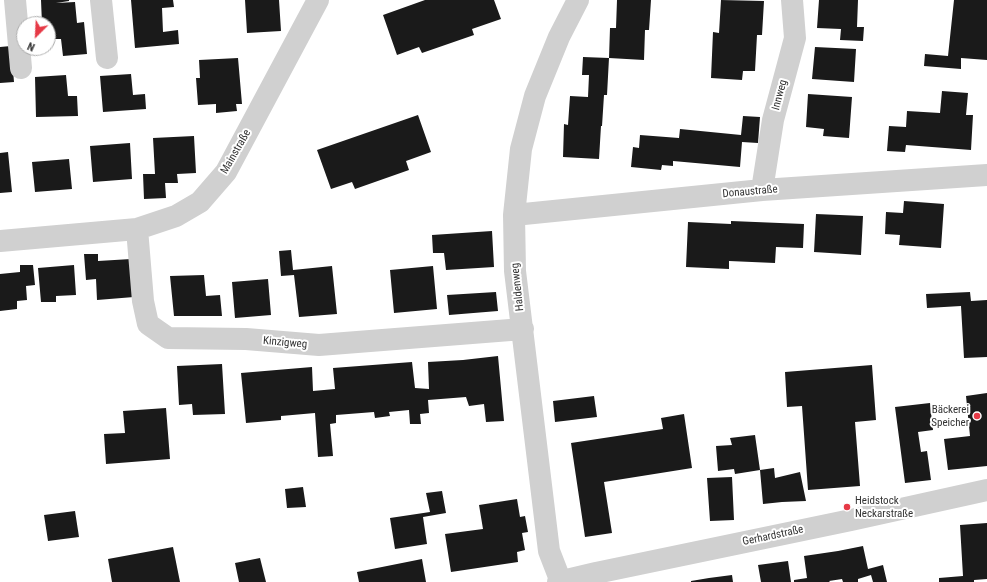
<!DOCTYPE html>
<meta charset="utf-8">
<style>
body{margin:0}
#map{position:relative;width:987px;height:582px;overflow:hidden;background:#fff;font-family:"Roboto Condensed",sans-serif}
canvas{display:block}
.north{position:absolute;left:16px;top:16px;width:40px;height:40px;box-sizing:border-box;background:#fff;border:1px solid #adadad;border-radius:50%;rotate:204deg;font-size:11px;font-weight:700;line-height:16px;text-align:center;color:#333}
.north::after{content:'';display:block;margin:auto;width:14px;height:18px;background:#e63946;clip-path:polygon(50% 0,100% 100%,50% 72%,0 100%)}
</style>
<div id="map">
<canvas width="987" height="582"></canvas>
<div class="north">N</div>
</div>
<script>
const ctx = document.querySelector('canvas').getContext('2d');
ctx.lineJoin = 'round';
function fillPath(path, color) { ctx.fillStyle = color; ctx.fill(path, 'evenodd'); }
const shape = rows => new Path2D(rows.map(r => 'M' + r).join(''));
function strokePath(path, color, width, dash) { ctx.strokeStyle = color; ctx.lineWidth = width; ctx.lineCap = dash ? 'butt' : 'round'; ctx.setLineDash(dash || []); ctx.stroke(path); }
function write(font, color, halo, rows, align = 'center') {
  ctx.font = font + ' "Roboto Condensed",sans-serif'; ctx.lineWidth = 4; ctx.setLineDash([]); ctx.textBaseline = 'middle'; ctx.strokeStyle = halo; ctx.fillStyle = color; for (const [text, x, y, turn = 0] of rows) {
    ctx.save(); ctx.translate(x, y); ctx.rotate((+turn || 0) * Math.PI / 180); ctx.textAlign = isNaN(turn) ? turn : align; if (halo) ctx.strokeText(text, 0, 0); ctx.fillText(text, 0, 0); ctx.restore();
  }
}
const building = shape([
 [41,0,69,0,69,1,56,3,75,2,77,23,84,22,87,54,63,56,61,39,48,39,48,24,42,24],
 [131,0,173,0,174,7,162,8,163,32,178,30,179,44,135,48],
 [245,0,279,0,281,31,247,33],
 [425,0,494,0,501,19,472,29,474,35,422,53,419,47,397,55,383,15],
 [617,0,651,0,649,30,645,30,644,60,609,58,610,28,616,28],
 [721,0,764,1,762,35,757,35,755,71,743,71,742,80,711,78,713,32,719,33],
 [819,0,858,0,857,27,864,27,863,41,840,40,841,29,817,28],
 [954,0,987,0,987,60,961,58,961,69,924,66,925,54,948,56],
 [11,46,14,82,0,83,0,47],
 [815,47,856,49,854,82,812,79],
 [583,57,609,58,607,95,604,95,602,126,601,126,599,159,563,157,564,124,568,125,570,96,588,97,589,75,582,75],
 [238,58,242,104,236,104,237,111,216,113,216,104,198,105,196,78,200,78,199,60],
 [131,74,133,95,145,94,146,109,103,112,100,76],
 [66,75,68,96,77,96,78,116,36,117,35,77],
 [942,91,968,93,966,115,973,115,971,150,906,145,905,152,887,151,889,126,906,127,907,111,940,113],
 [808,94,852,97,849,138,823,136,824,129,806,127],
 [418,115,431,152,406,161,409,170,355,189,352,182,331,189,317,150],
 [743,116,760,117,758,143,742,142,740,167,673,161,673,166,662,165,661,170,631,167,633,147,639,148,640,135,679,138,680,129,741,135],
 [194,136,196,173,177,174,178,183,165,183,166,198,144,199,143,174,155,174,153,138],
 [130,143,132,179,93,182,90,146],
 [8,152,12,192,0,193,0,153],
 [69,159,72,189,35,192,32,162],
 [904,201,944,204,941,248,899,245,900,235,885,234,886,212,903,213],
 [816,214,863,216,861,255,814,252],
 [731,221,804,224,803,248,776,247,775,263,729,261,729,269,686,267,688,222,731,224],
 [492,231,494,267,446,270,444,253,433,253,432,235],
 [291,250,293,270,332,266,337,314,299,317,294,275,281,276,279,251],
 [84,254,98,254,98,261,131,259,134,297,97,300,96,279,86,280],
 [20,265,33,265,35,285,26,286,27,300,17,301,17,309,0,311,0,274,20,272],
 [74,265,76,295,56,296,56,302,41,302,38,268],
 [433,266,437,309,394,313,390,270],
 [204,275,206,296,220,295,222,316,174,316,170,276],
 [268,279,271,315,235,318,232,282],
 [496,292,498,311,449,315,447,295],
 [970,292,971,301,987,300,987,357,964,358,961,306,927,308,926,294],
 [498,356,504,421,486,422,484,404,469,406,466,397,428,400,429,413,420,414,421,424,410,424,409,410,389,412,390,416,375,418,374,412,336,415,336,423,330,424,333,456,318,457,315,413,281,416,281,420,246,423,241,373,312,367,313,391,335,389,333,368,412,362,415,388,429,389,428,362,463,360],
 [222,364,225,414,193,415,192,404,179,405,177,366],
 [872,365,876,420,855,422,860,486,808,490,802,406,787,407,785,372],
 [987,393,987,466,948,470,944,439,970,436,966,396],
 [594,396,597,417,555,422,553,401],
 [930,403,933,430,918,432,921,452,927,451,931,480,905,483,895,407],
 [166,408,170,459,106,464,104,434,125,433,123,411],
 [684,414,692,468,604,482,612,533,585,537,571,443,663,429,661,418],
 [755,435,760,470,735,474,734,469,718,471,716,446,732,445,730,438],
 [774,468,775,478,800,472,806,501,782,502,763,504,760,470],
 [732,477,734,520,710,521,707,478],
 [303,487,306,507,287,508,285,489],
 [442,491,446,513,423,517,427,544,395,549,390,518,430,512,426,493],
 [517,499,520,517,525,516,528,532,522,533,525,550,517,552,518,562,451,572,445,534,483,529,479,505],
 [75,511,79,537,48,541,44,515],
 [987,523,987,579,974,580,974,582,939,582,939,578,963,576,960,525],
 [863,546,868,569,883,565,887,582,873,582,871,575,858,579,858,582,843,582,842,579,829,581,830,582,794,582,794,580,807,578,804,556,838,551],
 [173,547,180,582,112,582,108,559],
 [260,558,266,582,239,582,235,563],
 [422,559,426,582,359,582,357,572],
 [788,561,791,582,761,582,758,565],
 [732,575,733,582,691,582,691,581,709,578]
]);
const minor = shape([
 [15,0,21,68],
 [101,0,107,58],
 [762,190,773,120,795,38,792,0],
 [514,215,762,190,987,175],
 [137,229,143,301,148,324,168,338,246,339,319,345,523,329],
 [0,241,137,229,176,216,200,202,226,172,318,0],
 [558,582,596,573,851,520,987,490],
 [561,582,549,551,515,271,514,215,521,149,535,96,559,37,578,0]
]);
const markers = [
 [977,416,4,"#e63946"],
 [847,507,4,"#e63946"]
];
const streetNames = [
 ["Innweg",780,95,-75],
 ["Mainstraße",236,152,-60],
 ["Donaustraße",750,192,-5],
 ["Haldenweg",518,287,-96],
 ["Kinzigweg",285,343,5],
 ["Gerhardstraße",773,536,-12]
];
const poiNames = [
 ["Bäckerei",969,410],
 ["Speicher",969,423],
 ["Heidstock",855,501,"left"],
 ["Neckarstraße",855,514,"left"]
];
fillPath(building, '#1a1a1a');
strokePath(minor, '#d0d0d0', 22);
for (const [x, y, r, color] of markers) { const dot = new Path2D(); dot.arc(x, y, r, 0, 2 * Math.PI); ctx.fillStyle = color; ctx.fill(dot); strokePath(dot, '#fff', 1.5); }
write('11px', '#333', '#fff', streetNames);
write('11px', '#333', '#fff', poiNames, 'right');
</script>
